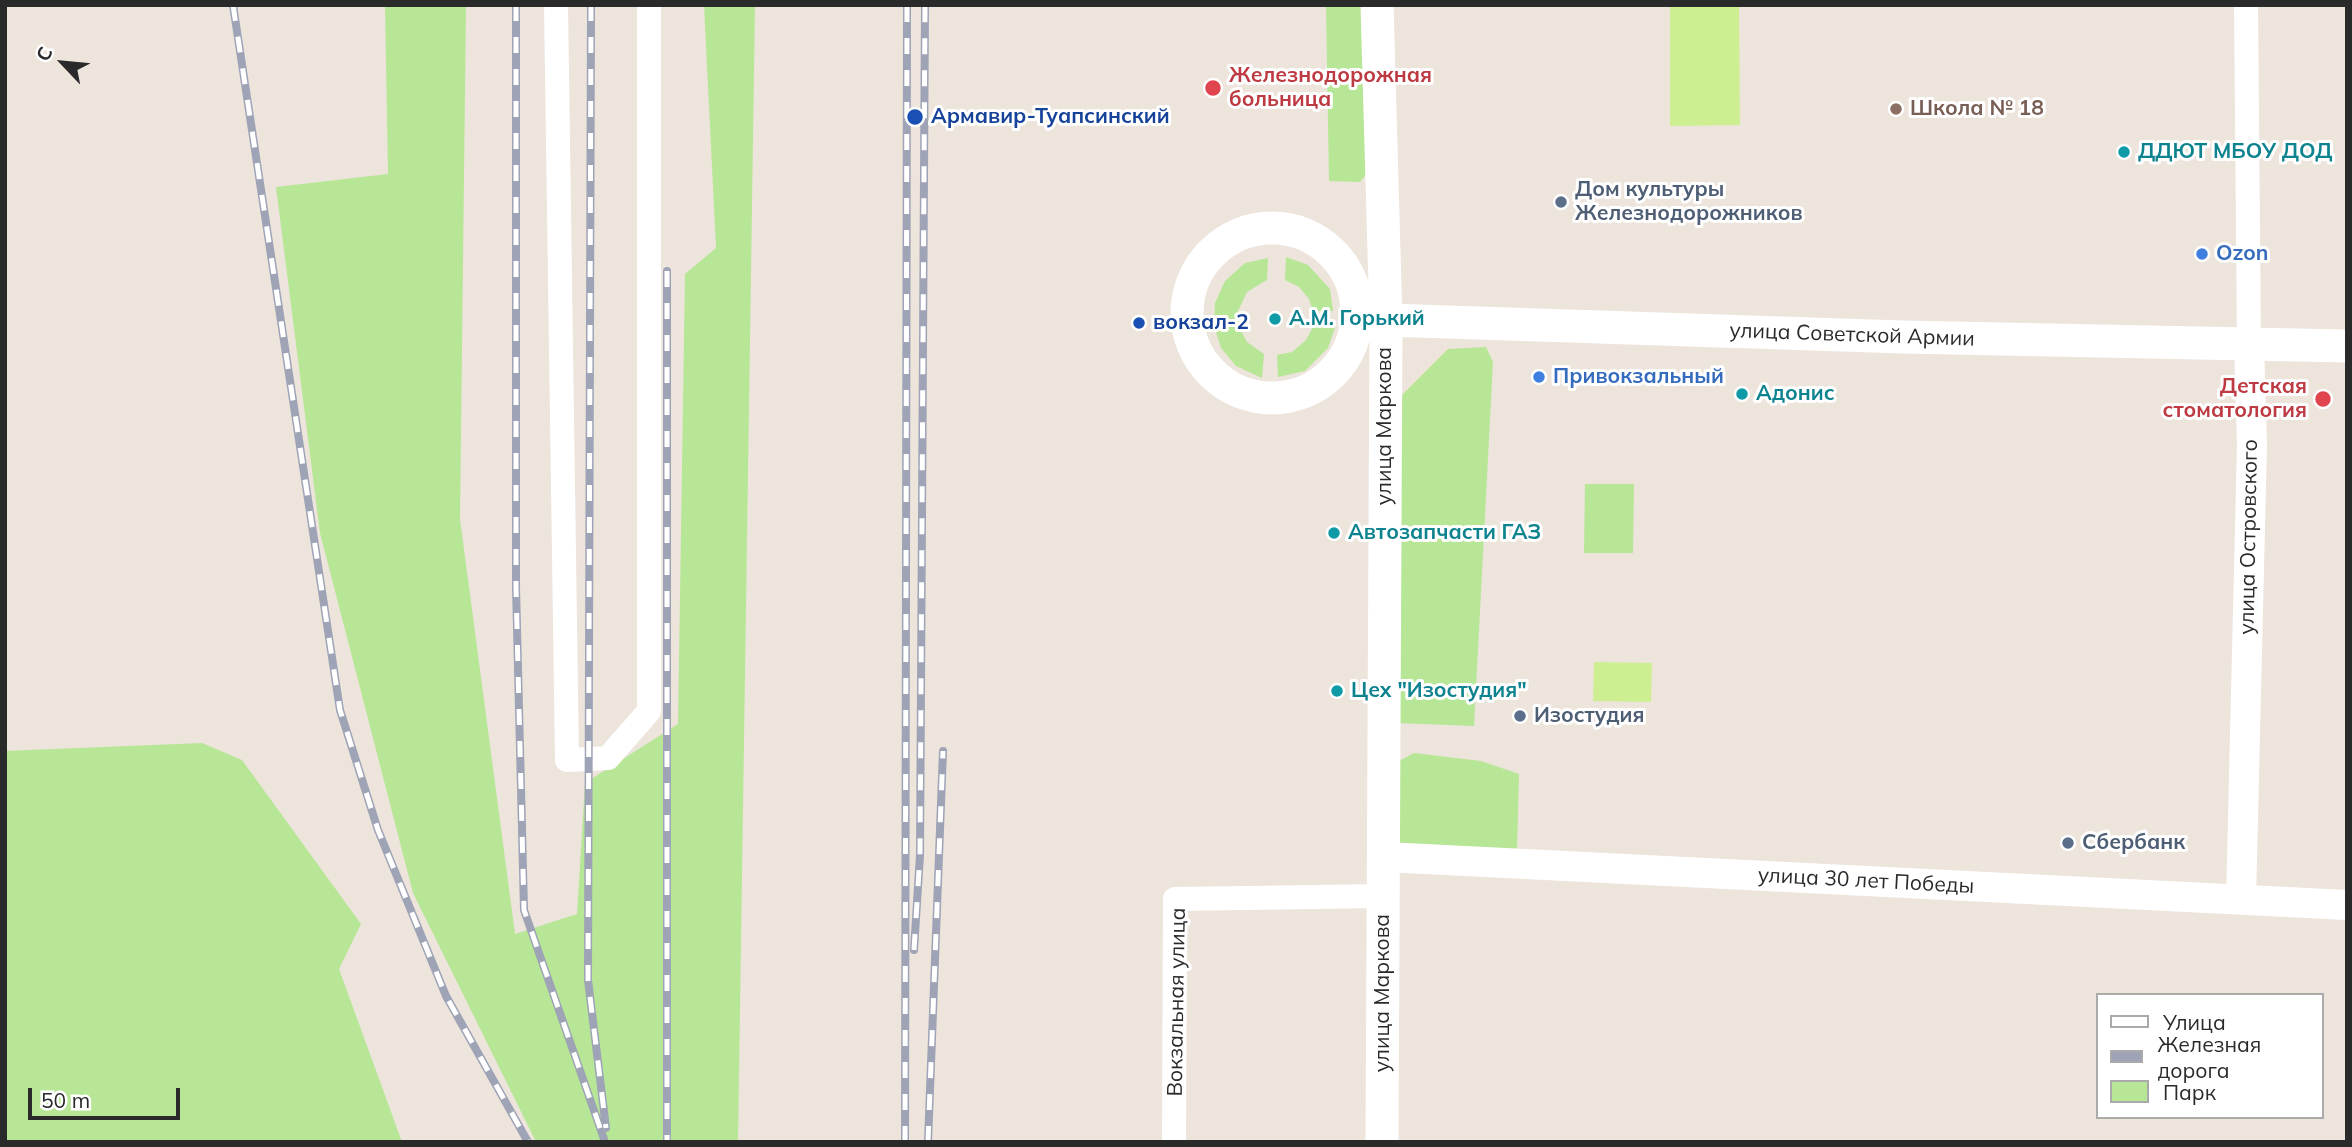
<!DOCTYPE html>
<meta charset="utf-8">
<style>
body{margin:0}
#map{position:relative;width:2352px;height:1147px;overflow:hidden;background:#ede4dc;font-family:Mulish,sans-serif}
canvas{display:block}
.frame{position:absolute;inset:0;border:7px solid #2a2a2a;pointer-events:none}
.legend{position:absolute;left:2096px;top:993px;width:228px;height:126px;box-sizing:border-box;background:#fff;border:2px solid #aaa;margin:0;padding:9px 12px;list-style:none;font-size:21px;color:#2a2a2a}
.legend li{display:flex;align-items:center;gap:14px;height:35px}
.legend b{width:35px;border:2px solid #aaa}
.north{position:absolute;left:28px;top:28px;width:70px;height:70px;-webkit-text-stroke:5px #fff;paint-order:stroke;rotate:296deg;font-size:19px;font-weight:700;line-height:28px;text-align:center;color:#2a2a2a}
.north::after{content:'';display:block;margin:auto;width:24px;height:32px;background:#2a2a2a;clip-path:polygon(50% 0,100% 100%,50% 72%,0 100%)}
.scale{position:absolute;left:28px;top:1088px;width:152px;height:32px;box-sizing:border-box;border:4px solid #2a2a2a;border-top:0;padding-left:9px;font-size:21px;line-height:24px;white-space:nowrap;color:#2a2a2a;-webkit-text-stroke:5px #fff;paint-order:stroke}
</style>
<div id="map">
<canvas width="2352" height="1147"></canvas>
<div class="frame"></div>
<ul class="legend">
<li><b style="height:9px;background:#fff"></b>Улица</li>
<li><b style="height:9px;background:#9ea3b6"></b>Железная дорога</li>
<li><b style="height:19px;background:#b7e696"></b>Парк</li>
</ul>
<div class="north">С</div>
<div class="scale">50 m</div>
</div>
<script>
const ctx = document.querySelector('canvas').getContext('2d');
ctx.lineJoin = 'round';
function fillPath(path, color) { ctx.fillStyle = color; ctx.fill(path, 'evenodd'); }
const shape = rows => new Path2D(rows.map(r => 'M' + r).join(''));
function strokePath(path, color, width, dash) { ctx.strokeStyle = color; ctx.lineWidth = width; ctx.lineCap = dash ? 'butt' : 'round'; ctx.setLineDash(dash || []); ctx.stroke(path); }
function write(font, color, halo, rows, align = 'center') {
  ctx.font = font + ' Mulish,sans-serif'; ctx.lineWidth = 6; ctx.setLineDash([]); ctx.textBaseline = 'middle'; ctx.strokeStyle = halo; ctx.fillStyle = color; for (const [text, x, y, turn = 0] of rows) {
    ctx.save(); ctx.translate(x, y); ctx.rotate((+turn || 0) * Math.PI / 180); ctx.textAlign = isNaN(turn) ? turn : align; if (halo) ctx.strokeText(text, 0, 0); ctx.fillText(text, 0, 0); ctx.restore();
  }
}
const green = shape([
 [385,5,466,5,460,519,515,934,577,914,585,783,678,724,685,274,716,248,704,5,755,5,738,1142,536,1142,413,893,320,533,276,187,388,174],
 [1326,5,1367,5,1369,171,1360,182,1329,181],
 [1286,257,1308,265,1330,289,1333,311,1313,311,1309,299,1299,287,1285,280],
 [1268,258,1267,280,1247,292,1238,311,1239,327,1247,342,1264,354,1262,378,1236,366,1221,348,1214,326,1215,303,1225,281,1245,263],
 [1336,325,1328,348,1305,371,1278,377,1277,355,1292,352,1306,340,1313,327],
 [1486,347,1493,362,1474,726,1397,723,1401,396,1448,349],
 [1585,484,1634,484,1633,553,1584,553],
 [202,743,242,760,361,924,339,969,402,1142,5,1142,5,751],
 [1414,753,1481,761,1519,774,1517,851,1407,849,1392,837,1395,763]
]);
const pitch = shape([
 [1670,5,1739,5,1740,125,1670,126],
 [1594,662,1652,663,1651,702,1593,701]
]);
const minor = shape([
 [556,5,567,760,608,758,649,711,649,5],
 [2246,5,2249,344],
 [1174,1142,1175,899,1384,896]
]);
const tertiary = shape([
 [1385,857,2347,905],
 [2241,900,2252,445,2249,344]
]);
const secondary = shape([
 [1377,5,1386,322,1382,1142],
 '1187 313a85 85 0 1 1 170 0a85 85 0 1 1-170 0Z',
 [1357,319,1903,337,2347,346]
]);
const rail = shape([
 [233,5,340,710,378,830,446,996,528,1142],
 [516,5,516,587,524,910,605,1142],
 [591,5,588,980,606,1128],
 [667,271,667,1142],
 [914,950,920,855,925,5],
 [905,1142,907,5],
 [928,1142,943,751]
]);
const markers = [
 [1213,88,9,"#e0444e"],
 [1896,109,7,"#8d6e63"],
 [915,117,9,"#1a4fb4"],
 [2124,152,7,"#0f9aa8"],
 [1561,202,7,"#5c6f8a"],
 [2202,254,7,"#3f7fe0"],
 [1275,319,7,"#0f9aa8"],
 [1139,323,7,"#1a4fb4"],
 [1539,377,7,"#3f7fe0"],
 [1742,394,7,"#0f9aa8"],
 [2323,399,9,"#e0444e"],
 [1334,533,7,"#0f9aa8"],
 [1337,691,7,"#0f9aa8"],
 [1520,716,7,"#5c6f8a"],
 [2068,843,7,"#5c6f8a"]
];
const healthNames = [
 ["Железнодорожная",1229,76],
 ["больница",1229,100],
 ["Детская",2307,387,"right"],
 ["стоматология",2307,411,"right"]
];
const educationNames = [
 ["Школа № 18",1910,109]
];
const transitNames = [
 ["Армавир-Туапсинский",931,117],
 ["вокзал-2",1153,323]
];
const cultureNames = [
 ["ДДЮТ МБОУ ДОД",2138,152],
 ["А.М. Горький",1289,319],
 ["Адонис",1756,394],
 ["Автозапчасти ГАЗ",1348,533],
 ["Цех \"Изостудия\"",1351,691]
];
const serviceNames = [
 ["Дом культуры",1575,190],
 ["Железнодорожников",1575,214],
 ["Изостудия",1534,716],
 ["Сбербанк",2082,843]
];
const shopNames = [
 ["Ozon",2216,254],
 ["Привокзальный",1553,377]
];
const streetNames = [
 ["улица Советской Армии",1852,335,2],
 ["улица Маркова",1385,426,-90],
 ["улица Островского",2249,537,-89],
 ["улица 30 лет Победы",1866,881,3],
 ["улица Маркова",1383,993,-90],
 ["Вокзальная улица",1177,1002,-89]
];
fillPath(green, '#b7e696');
fillPath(pitch, '#cdee91');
strokePath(minor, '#fff', 24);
strokePath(tertiary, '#fff', 30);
strokePath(secondary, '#fff', 33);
strokePath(rail, '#9ea3b6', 8);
strokePath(rail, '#fff', 5, [16]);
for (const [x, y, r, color] of markers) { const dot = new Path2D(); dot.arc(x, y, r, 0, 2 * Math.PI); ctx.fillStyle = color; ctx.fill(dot); strokePath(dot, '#fff', 2.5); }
write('bold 21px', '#be3a42', '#fff', healthNames, 'left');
write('bold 21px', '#785e54', '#fff', educationNames, 'left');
write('bold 21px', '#164399', '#fff', transitNames, 'left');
write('bold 21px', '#0d838f', '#fff', cultureNames, 'left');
write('bold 21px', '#4e5e75', '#fff', serviceNames, 'left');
write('bold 21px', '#366cbe', '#fff', shopNames, 'left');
write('21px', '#2a2a2a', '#fff', streetNames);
</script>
